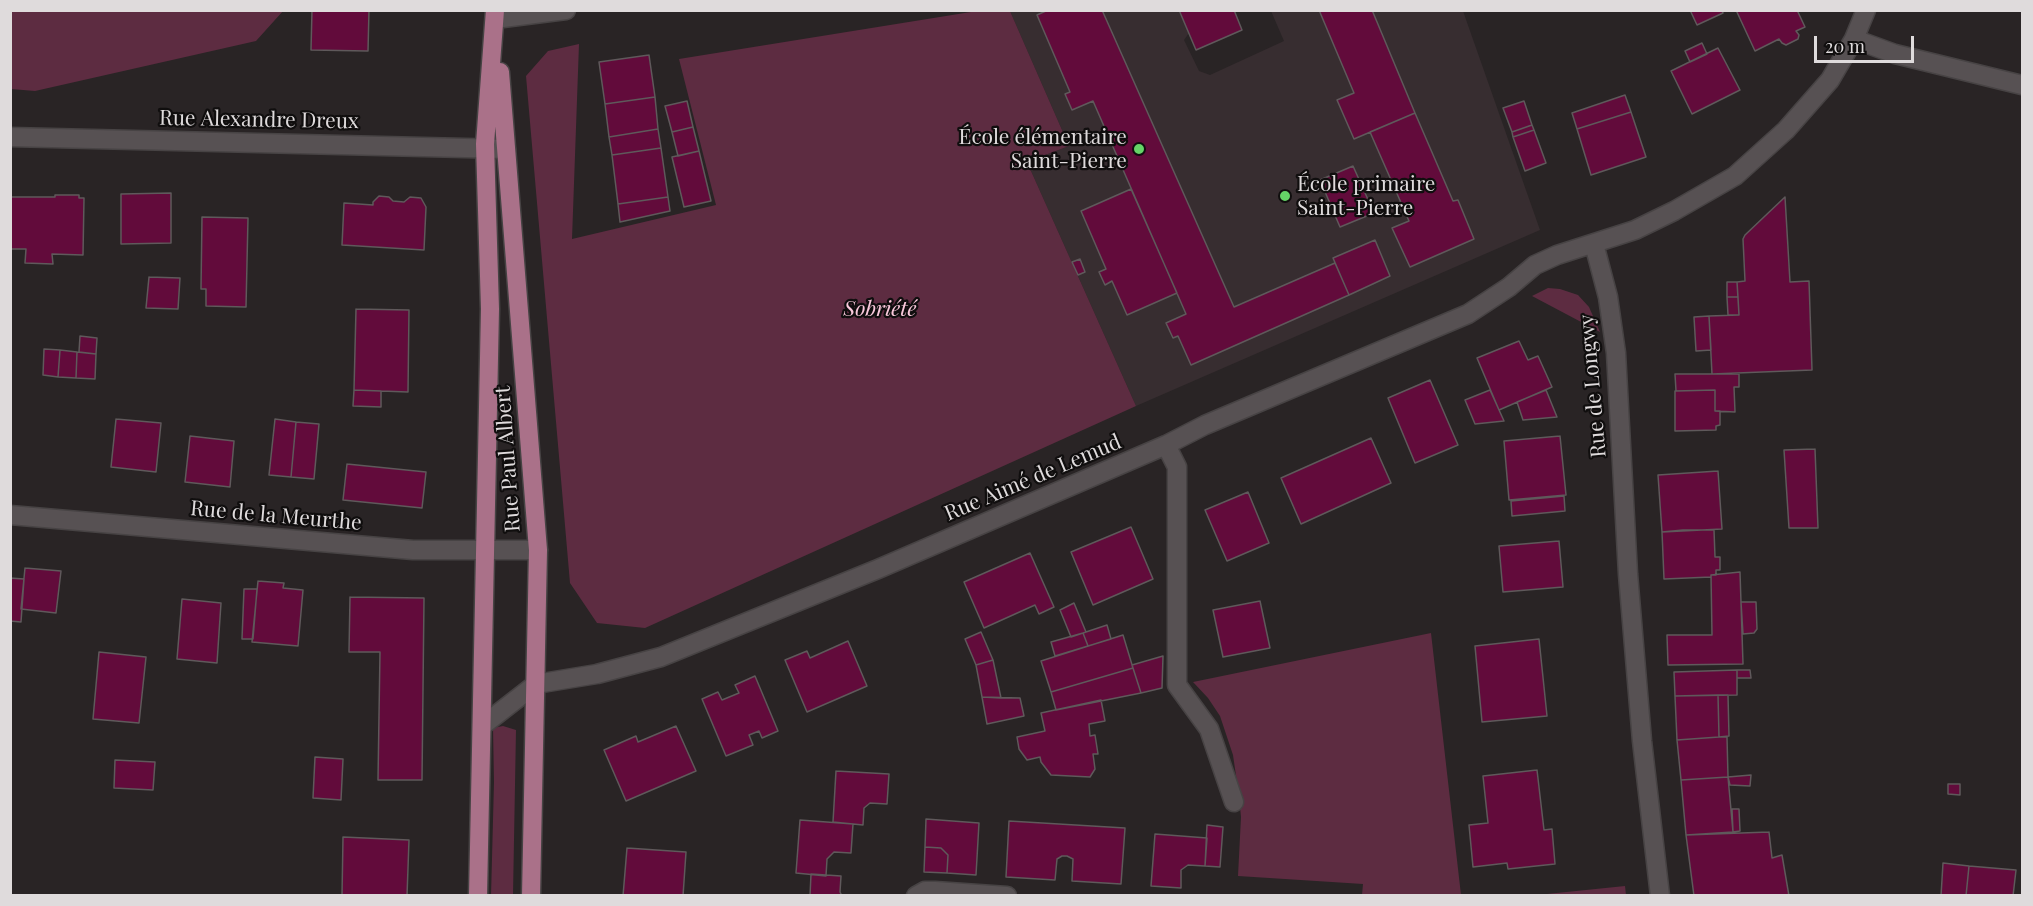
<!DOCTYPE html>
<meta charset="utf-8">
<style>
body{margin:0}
#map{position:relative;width:2033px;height:906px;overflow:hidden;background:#292425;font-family:"Playfair Display",serif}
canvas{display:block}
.frame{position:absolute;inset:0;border:12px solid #dfdbdc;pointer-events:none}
.scale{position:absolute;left:1814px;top:36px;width:100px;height:27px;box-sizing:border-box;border:3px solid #dfdbdc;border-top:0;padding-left:8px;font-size:18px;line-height:21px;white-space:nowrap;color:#dfdbdc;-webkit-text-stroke:4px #100e0e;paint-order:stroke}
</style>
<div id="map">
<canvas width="2033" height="906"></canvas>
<div class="frame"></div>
<div class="scale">20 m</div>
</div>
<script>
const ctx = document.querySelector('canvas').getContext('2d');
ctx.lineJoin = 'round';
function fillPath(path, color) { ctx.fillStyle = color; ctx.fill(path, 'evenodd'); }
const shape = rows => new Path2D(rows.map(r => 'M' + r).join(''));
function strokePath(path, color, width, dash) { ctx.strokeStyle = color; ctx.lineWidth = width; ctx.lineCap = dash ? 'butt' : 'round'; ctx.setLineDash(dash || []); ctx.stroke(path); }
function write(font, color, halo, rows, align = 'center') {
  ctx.font = font + ' "Playfair Display",serif'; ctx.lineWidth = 4.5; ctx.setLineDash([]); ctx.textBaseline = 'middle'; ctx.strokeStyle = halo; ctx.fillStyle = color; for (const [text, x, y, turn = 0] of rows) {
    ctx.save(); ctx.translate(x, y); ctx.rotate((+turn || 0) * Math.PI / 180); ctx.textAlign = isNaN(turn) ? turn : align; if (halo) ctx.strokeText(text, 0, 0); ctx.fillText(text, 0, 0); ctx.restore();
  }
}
const built = shape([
 [1010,11,1179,11,1189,33,1184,40,1199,71,1210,75,1284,41,1271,11,1463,11,1540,230,1136,406,1027,162,1069,146]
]);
const green = shape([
 [10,11,283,10,283,11,256,41,35,91,11,89],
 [977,11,1010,11,1069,146,1027,162,1136,406,645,628,597,623,570,583,526,76,548,51,579,44,572,239,716,205,679,59],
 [1548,288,1560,289,1578,295,1589,307,1600,332,1532,296],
 [1431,633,1461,895,1362,895,1363,884,1238,876,1241,817,1239,796,1233,755,1220,716,1208,698,1193,682],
 [503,726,516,730,513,895,491,896,494,782,493,728],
 [1625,886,1626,895,1537,895]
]);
const building = shape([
 [312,10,369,10,368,51,311,50,312,10],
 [1048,10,1102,10,1234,307,1335,263,1349,295,1191,365,1178,336,1173,338,1166,323,1186,314,1093,101,1072,110,1065,94,1070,92,1037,15,1048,10],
 [1179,10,1234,10,1242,30,1196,50,1179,10],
 [1319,10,1372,10,1415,113,1354,139,1337,100,1354,93,1319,10],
 [1690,10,1722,10,1723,13,1697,25,1690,10],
 [1736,10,1797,10,1805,27,1796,31,1799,35,1798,39,1786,45,1782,43,1779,39,1755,51,1736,10],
 [1702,43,1707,54,1690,62,1685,51,1702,43],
 [1718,48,1740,90,1692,114,1671,71,1718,48],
 [649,55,655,97,605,104,599,62,649,55],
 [1625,95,1631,112,1577,129,1572,113,1625,95],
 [655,97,658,129,609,137,605,104,655,97],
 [687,101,693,127,672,132,665,106,687,101],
 [1524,101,1532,125,1512,132,1503,108,1524,101],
 [1631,112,1646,157,1591,175,1577,129,1631,112],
 [1415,113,1453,201,1458,200,1474,239,1410,267,1392,228,1409,221,1370,132,1415,113],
 [1532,125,1534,130,1513,137,1512,132,1532,125],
 [693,127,699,151,678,156,672,132,693,127],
 [658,129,661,148,612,155,609,137,658,129],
 [1534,130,1546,163,1525,171,1513,137,1534,130],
 [661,148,668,197,618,204,612,155,661,148],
 [699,151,711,201,684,207,672,157,699,151],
 [1353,166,1374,213,1340,227,1320,180,1353,166],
 [1131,189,1177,293,1127,315,1112,281,1105,285,1099,272,1106,269,1081,211,1131,189],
 [171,193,171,243,121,244,121,194,171,193],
 [55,195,79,195,79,198,84,198,83,255,52,254,53,264,25,263,26,249,10,249,10,197,55,197,55,195],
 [379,196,389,197,393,201,404,202,410,197,421,198,426,207,424,250,342,245,344,203,373,205,373,202,379,196],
 [668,197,670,211,620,222,618,204,668,197],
 [1785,197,1790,282,1809,281,1812,370,1712,374,1709,316,1739,315,1737,282,1745,281,1743,239,1745,235,1785,197],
 [202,217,248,218,246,307,206,306,206,289,201,289,202,217],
 [1375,240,1390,276,1349,295,1333,258,1375,240],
 [1080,259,1085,272,1078,275,1072,262,1080,259],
 [149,277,180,278,178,309,146,308,149,277],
 [1727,282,1737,282,1738,297,1727,297,1727,282],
 [1727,297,1738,297,1739,315,1728,315,1727,297],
 [356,309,409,310,408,392,354,390,356,309],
 [1709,316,1711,350,1696,351,1694,317,1709,316],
 [80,336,97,338,96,354,79,352,80,336],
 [1519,341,1528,360,1538,356,1552,387,1499,410,1477,358,1519,341],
 [44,349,60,350,58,377,43,375,44,349],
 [60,350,77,352,76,378,58,377,60,350],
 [77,352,96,354,95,379,76,378,77,352],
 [1675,374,1739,374,1739,387,1734,387,1735,412,1715,411,1715,390,1676,391,1675,374],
 [1430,380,1458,445,1415,463,1388,398,1430,380],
 [354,390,381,391,381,407,353,406,354,390],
 [1490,390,1504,421,1475,424,1465,400,1490,390],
 [1546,390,1557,417,1523,420,1517,402,1546,390],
 [1715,390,1715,411,1720,411,1720,425,1716,426,1716,430,1675,431,1675,391,1715,390],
 [116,419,161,423,156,472,111,467,116,419],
 [275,419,296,422,291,477,269,475,275,419],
 [296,422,319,424,314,479,291,477,296,422],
 [190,436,234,441,230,487,185,482,190,436],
 [1560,436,1566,495,1509,500,1504,441,1560,436],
 [1371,438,1391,483,1301,524,1281,478,1371,438],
 [1815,449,1818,528,1789,528,1784,450,1815,449],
 [347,464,426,472,422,508,343,500,347,464],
 [1718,471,1722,529,1662,532,1658,475,1718,471],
 [1248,492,1269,543,1227,561,1205,510,1248,492],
 [1564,496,1565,511,1512,516,1511,501,1564,496],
 [1131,527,1153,579,1093,605,1071,552,1131,527],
 [1683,530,1714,530,1715,557,1720,557,1720,570,1716,570,1716,575,1711,575,1711,577,1664,579,1662,532,1683,530],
 [1559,541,1563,587,1503,592,1499,546,1559,541],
 [1030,553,1054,607,1039,614,1035,605,984,628,964,582,1030,553],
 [25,568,61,571,56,613,21,609,25,568],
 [1740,572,1743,664,1668,665,1667,635,1712,635,1711,575,1740,572],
 [10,578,24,579,21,622,10,621,10,578],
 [258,581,284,583,283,588,303,590,298,646,252,642,258,581],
 [244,589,257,589,253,639,242,639,244,589],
 [350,597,424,598,422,780,378,780,380,652,349,652,350,597],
 [182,599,221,603,217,663,177,659,182,599],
 [1260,601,1270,648,1223,657,1213,610,1260,601],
 [1741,602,1756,602,1757,629,1754,633,1743,634,1741,602],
 [1074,603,1086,632,1071,637,1060,610,1074,603],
 [1107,625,1111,639,1088,646,1083,633,1107,625],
 [981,632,993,660,976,665,965,639,981,632],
 [1083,633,1088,646,1055,656,1051,642,1083,633],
 [1123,635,1133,668,1051,692,1041,661,1123,635],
 [1539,639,1547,716,1482,722,1475,646,1539,639],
 [848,641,867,686,807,712,785,660,807,651,810,658,848,641],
 [99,652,146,657,139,723,93,719,99,652],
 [1163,656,1162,688,1141,693,1132,665,1163,656],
 [993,660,1001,698,982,697,976,665,993,660],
 [1133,668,1141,693,1056,710,1051,692,1133,668],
 [1737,670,1737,695,1675,696,1674,672,1737,670],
 [1737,670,1750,670,1751,678,1737,678,1737,670],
 [755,676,778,731,762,738,759,731,749,735,753,745,726,756,702,699,718,692,722,700,739,693,735,685,755,676],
 [1718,695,1719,737,1677,740,1675,696,1718,695],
 [1718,695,1728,695,1729,736,1719,737,1718,695],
 [982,697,1020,698,1024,716,987,724,982,697],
 [1101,700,1105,721,1089,724,1090,736,1095,735,1098,754,1093,754,1095,769,1090,777,1051,775,1041,762,1040,757,1027,760,1019,749,1017,737,1045,731,1041,713,1101,700],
 [676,726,696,771,626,801,604,750,636,736,638,742,676,726],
 [1719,737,1727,737,1728,777,1681,780,1677,740,1719,737],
 [315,757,343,759,341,800,313,798,315,757],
 [115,760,155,762,153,790,114,788,115,760],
 [1537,770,1544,830,1552,829,1555,864,1508,869,1507,863,1473,867,1469,825,1488,823,1483,776,1537,770],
 [836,771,889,774,887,804,870,803,864,808,863,825,833,822,836,771],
 [1751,775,1750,786,1730,785,1728,777,1751,775],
 [1728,777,1733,832,1686,835,1681,780,1728,777],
 [1948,784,1960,784,1960,795,1948,794,1948,784],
 [1732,809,1739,809,1740,831,1733,832,1732,809],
 [926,819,979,823,976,875,947,873,948,855,941,848,925,847,926,819],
 [800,820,853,824,851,853,834,852,827,859,826,876,796,873,800,820],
 [1009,821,1125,828,1121,884,1072,881,1073,859,1067,856,1062,856,1057,859,1055,880,1006,877,1009,821],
 [1207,825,1223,827,1220,867,1205,866,1207,825],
 [1769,832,1772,858,1782,855,1789,896,1694,896,1686,835,1769,832],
 [1155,834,1207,838,1205,866,1188,865,1181,870,1181,888,1151,886,1155,834],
 [343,837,409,840,407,896,342,896,343,837],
 [925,847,941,848,948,855,947,873,924,872,925,847],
 [627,848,686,852,683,896,623,896,627,848],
 [1943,863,1969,866,1966,896,1941,896,1943,863],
 [1969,866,2016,870,2013,896,1966,896,1969,866],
 [811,874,841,876,840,892,842,896,810,896,811,874]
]);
const minor = shape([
 [495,19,566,10],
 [1854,39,1895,54,2022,85],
 [10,137,506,149],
 [1594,244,1608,297,1616,353,1628,574,1642,741,1660,896],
 [1166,445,1177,467,1177,685,1209,729,1234,802],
 [10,515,413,550,538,550],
 [482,726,536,684,597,674,661,657,878,569,1166,445,1205,425,1468,314,1509,287,1535,265,1557,255,1635,230,1674,211,1735,176,1786,130,1830,80,1854,39,1866,10],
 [916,896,925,891,935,891,1007,896]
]);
const major = shape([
 [500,72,538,550,531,896],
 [478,896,490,309,485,144,495,10]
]);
const markers = [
 [1139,149,6,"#65d467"],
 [1285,196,6,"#65d467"]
];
const streetNames = [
 ["Rue Alexandre Dreux",259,120,1],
 ["Rue de Longwy",1593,386,-95],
 ["Rue Paul Albert",508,459,-94],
 ["Rue Aimé de Lemud",1033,478,-23],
 ["Rue de la Meurthe",276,516,5]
];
const poiNames = [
 ["École élémentaire",1127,137],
 ["Saint-Pierre",1127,161],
 ["École primaire",1297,184,"left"],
 ["Saint-Pierre",1297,208,"left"]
];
const parkNames = [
 ["Sobriété",880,309]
];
fillPath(built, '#372d30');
fillPath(green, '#5d2c41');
fillPath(building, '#620b3b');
strokePath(building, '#5f595b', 1.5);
strokePath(minor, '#474344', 21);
strokePath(major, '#474344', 21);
strokePath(minor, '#575153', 18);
strokePath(major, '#aa7189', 18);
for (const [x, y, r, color] of markers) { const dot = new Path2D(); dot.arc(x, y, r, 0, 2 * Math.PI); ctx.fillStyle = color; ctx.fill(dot); strokePath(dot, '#100e0e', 2); }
write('21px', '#dfdbdc', '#100e0e', streetNames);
write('21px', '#dfdbdc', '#100e0e', poiNames, 'right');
write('italic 21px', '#fbc9dc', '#100e0e', parkNames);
</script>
